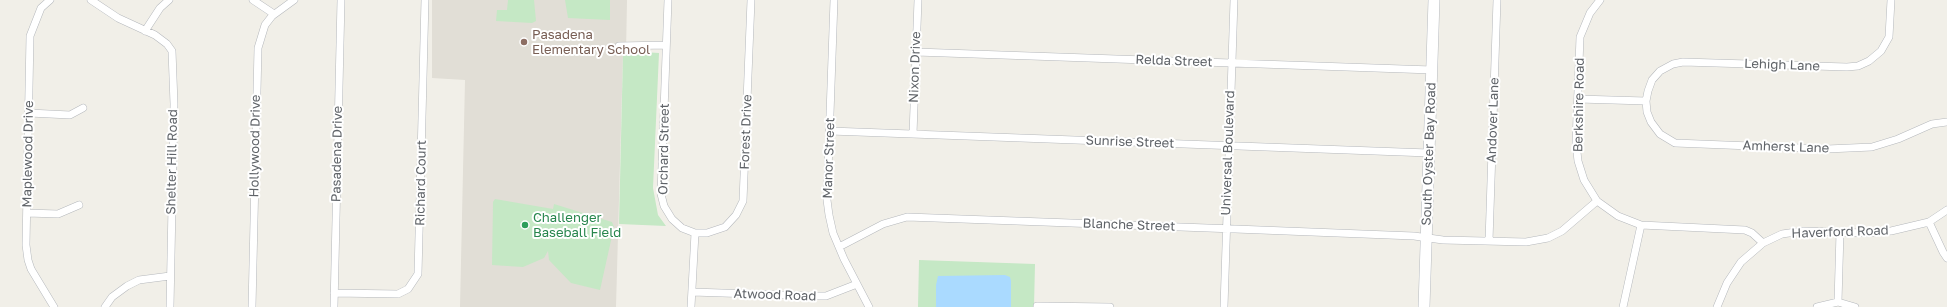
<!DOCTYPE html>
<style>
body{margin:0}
canvas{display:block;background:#f1efe8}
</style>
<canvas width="1947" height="307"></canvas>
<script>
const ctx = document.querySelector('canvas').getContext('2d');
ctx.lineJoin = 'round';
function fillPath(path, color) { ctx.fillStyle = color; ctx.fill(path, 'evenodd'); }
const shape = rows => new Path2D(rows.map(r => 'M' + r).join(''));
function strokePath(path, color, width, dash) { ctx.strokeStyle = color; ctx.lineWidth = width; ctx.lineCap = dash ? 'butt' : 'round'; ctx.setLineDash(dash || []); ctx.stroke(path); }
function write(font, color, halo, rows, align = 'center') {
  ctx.font = font + ' "Golos Text",sans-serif'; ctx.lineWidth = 4; ctx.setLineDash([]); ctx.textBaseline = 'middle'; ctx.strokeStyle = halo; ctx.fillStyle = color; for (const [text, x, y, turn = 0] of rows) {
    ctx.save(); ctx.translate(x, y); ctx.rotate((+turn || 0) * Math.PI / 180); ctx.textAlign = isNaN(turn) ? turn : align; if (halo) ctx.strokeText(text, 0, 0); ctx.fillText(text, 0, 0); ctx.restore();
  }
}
const education = shape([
 [432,0,627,0,626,54,623,54,616,307,460,307,465,80,432,78]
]);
const green = shape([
 [508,0,534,0,536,21,532,23,496,21,497,10,507,10],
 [565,0,610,0,610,20,568,18],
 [626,51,659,53,653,188,658,215,666,226,619,224,623,54,626,54],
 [495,199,553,209,554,204,612,222,614,227,600,290,571,283,549,260,548,251,544,258,523,267,492,265,493,202],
 [919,260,1035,264,1034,307,918,307]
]);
const water = shape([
 [1005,275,1010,277,1011,281,1011,307,936,307,936,285,938,276]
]);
const minor = shape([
 [50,0,41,8,30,36,26,245,28,260,31,269,54,307],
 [91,0,118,18,155,35,167,44,172,51,174,104,170,307],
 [253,0,274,14],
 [668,0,661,194,664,206,672,219,682,228,695,233,691,307],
 [834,0,827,200,829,215,833,233,844,259,869,307],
 [1600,0,1590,13,1580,37,1576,143,1578,161,1584,180,1597,201,1618,216,1641,225,1745,230,1752,233,1763,243],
 [1891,0,1889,37,1881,51,1869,61,1858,66,1847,67,1683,62,1673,64,1660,71,1652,80,1648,91,1646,101,1647,112,1651,122,1660,134,1675,143,1827,149,1872,147,1898,139,1932,124,1947,122],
 [145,31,160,8,169,0],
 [619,46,666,45],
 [916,52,1432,70],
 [1578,99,1646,101],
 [29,113,70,115,83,108],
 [830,131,1429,153],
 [913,134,918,0],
 [27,213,58,214,79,205],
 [1929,222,1943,252,1947,258],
 [695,233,707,233,725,227,736,215,743,201,751,0],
 [1489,241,1497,0],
 [839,247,883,224,907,217,1235,229,1414,236,1443,240,1526,242,1548,238,1562,231,1597,201],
 [692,292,812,296,826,296,857,284],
 [334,293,398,294,408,289,418,274,425,0],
 [1838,302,1840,232],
 [1037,306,1110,307],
 [105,307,112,297,127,286,139,280,170,276],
 [252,307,258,48,265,25,272,16,294,0],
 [334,307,341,0],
 [1224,307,1234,0],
 [1623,307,1641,225],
 [1717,307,1727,283,1741,262,1763,243,1782,234,1803,231,1866,233,1891,231,1929,222,1947,210],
 [1817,307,1838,302,1855,307]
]);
const secondary = shape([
 [1424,307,1434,0]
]);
const markers = [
 [524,42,4,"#8d6e63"],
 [525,225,4,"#2e9e5b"]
];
const educationNames = [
 ["Pasadena",532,35],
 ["Elementary School",532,50]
];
const streetNames = [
 ["Relda Street",1174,61,2],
 ["Lehigh Lane",1782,65,2],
 ["Nixon Drive",915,67,-88],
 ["Berkshire Road",1579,105,-89],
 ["Andover Lane",1493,120,-88],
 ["Forest Drive",746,132,-88],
 ["Sunrise Street",1130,142,2],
 ["Hollywood Drive",255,146,-89],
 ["Amherst Lane",1786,147,2],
 ["Orchard Street",664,149,-89],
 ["Universal Boulevard",1228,153,-88],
 ["Maplewood Drive",28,154,-89],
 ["Pasadena Drive",337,154,-89],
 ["South Oyster Bay Road",1429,154,-88],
 ["Manor Street",829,158,-88],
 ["Shelter Hill Road",172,162,-89],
 ["Richard Court",421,183,-89],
 ["Blanche Street",1129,225,2],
 ["Haverford Road",1840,232,-2],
 ["Atwood Road",775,295,2]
];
const leisureNames = [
 ["Challenger",533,218],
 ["Baseball Field",533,233]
];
fillPath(education, '#e1ded6');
fillPath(green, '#c5e8c5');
fillPath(water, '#aadaff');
strokePath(minor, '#b5b8bc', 8);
strokePath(secondary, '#b6babf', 12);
strokePath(minor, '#fff', 7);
strokePath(secondary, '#fff', 11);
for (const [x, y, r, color] of markers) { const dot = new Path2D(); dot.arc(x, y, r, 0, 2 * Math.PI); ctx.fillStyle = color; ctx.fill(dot); strokePath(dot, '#fff', 1.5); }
write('13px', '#785e54', '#fff', educationNames, 'left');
write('13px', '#5f6368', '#fff', streetNames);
write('13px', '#27864d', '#fff', leisureNames, 'left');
</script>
